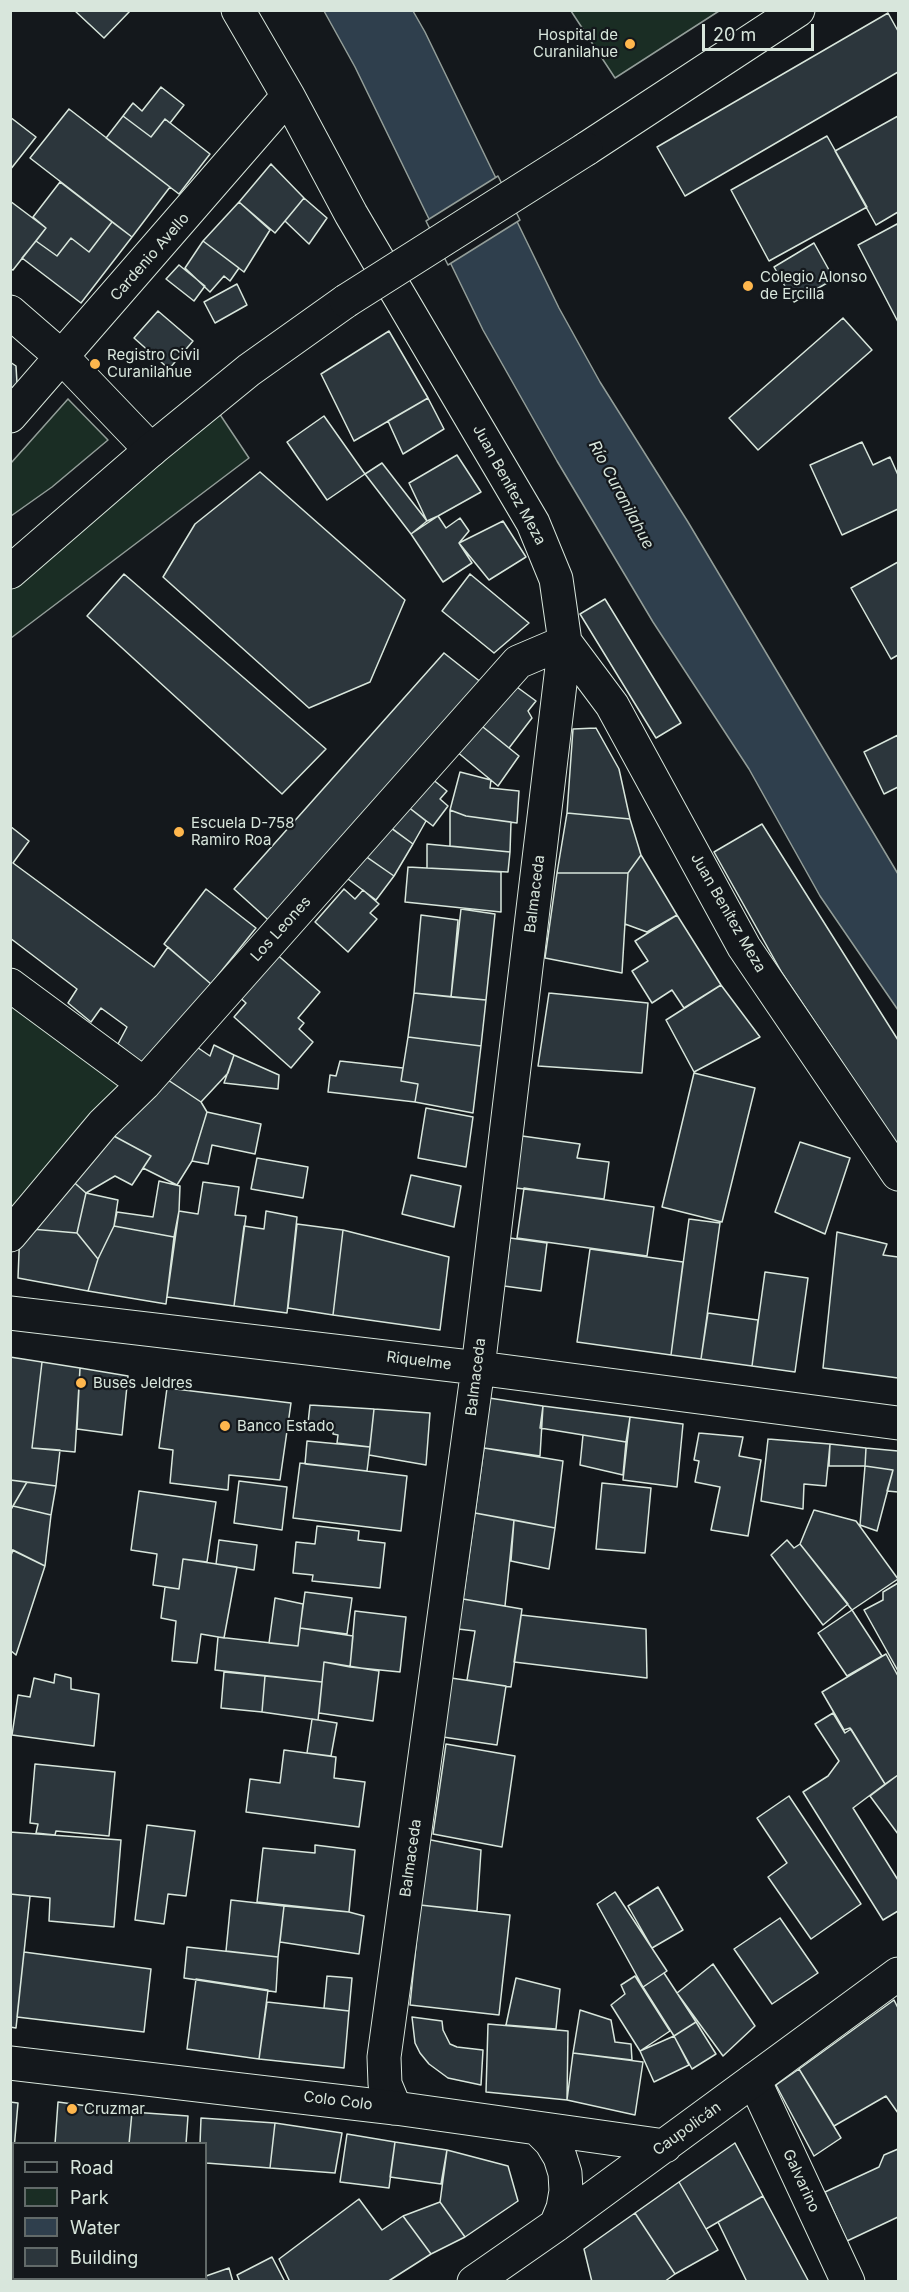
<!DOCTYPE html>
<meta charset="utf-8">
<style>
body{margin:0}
#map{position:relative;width:909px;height:2292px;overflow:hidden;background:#14181c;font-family:Inter,sans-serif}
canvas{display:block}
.frame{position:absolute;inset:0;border:12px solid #d8e6dc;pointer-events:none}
.legend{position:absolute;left:12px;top:2142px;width:195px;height:138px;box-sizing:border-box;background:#14181c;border:2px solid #626a69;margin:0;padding:8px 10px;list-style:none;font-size:18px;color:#d8e6dc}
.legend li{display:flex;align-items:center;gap:12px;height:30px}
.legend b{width:30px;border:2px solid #626a69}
.scale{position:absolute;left:702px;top:24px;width:112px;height:27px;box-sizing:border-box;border:3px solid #d8e6dc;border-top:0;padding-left:8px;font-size:18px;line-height:21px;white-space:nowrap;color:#d8e6dc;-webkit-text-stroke:4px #14181c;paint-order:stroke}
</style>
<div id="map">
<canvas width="909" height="2292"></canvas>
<div class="frame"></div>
<ul class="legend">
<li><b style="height:8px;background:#14181c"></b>Road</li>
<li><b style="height:16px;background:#1a2d24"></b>Park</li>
<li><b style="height:16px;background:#2f3f4d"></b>Water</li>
<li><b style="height:16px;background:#2c363c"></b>Building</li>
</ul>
<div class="scale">20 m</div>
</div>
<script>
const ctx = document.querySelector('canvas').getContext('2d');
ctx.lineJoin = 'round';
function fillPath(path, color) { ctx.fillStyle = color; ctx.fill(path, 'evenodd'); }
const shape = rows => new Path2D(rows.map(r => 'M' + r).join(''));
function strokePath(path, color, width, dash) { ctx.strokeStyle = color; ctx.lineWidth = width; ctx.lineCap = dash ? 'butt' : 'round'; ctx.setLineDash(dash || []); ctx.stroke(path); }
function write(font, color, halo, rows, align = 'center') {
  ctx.font = font + ' Inter,sans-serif'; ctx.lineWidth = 4.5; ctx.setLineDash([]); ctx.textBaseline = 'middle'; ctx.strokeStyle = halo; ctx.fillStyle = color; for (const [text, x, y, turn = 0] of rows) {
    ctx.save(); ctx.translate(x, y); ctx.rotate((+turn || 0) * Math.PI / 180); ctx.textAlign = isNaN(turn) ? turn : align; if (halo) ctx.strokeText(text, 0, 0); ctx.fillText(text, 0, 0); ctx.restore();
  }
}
const green = shape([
 [571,11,719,11,615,78,571,11],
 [68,399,108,440,52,487,11,516,11,463,68,399],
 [217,410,249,458,11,638,11,562,217,410],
 [11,1002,135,1087,11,1221,11,1002]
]);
const water = shape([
 [324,11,413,11,425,32,559,308,600,382,688,522,898,874,898,1010,820,896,749,769,653,622,557,461,483,330,355,67,324,11]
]);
const pier = shape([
 [498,176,520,220,448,265,426,221,498,176]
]);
const building = shape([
 [74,10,131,10,104,38,74,10],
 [888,13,898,31,898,72,685,196,657,147,888,13],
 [161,87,184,105,170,123,165,119,151,137,123,116,133,103,142,111,161,87],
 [69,109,170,187,132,237,30,158,69,109],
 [123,116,151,137,165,119,210,154,179,194,106,138,123,116],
 [898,116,898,212,876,225,835,151,898,116],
 [10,117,36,137,10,170,10,117],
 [827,136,867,207,769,261,731,190,827,136],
 [271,164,304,198,275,233,239,202,271,164],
 [60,182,112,222,89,252,71,238,57,256,36,241,46,228,33,217,60,182],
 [304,198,327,218,309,244,285,221,304,198],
 [10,201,46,228,13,270,10,269,10,201],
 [239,202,270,230,244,272,203,241,239,202],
 [112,222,132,237,81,303,22,258,36,241,57,256,71,238,89,252,112,222],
 [897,224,898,226,898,322,858,245,897,224],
 [203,241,239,268,230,281,224,276,210,292,185,268,203,241],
 [814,243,834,279,794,302,774,267,814,243],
 [179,265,205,286,194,301,166,279,179,265],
 [237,284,247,305,215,323,204,302,237,284],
 [158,311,193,341,169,369,134,338,158,311],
 [843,318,872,350,758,450,729,418,843,318],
 [389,331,428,398,354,441,321,374,389,331],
 [10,362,16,366,17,383,10,391,10,362],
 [428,398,444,429,403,454,388,421,428,398],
 [324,416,365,474,327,500,287,442,324,416],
 [862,442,873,465,890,457,898,475,898,509,842,535,810,465,862,442],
 [457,455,481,492,438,516,427,521,409,483,457,455],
 [382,463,427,521,411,534,365,474,382,463],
 [260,472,405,600,370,682,309,708,163,577,195,524,260,472],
 [438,516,446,528,460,518,469,531,459,543,472,563,443,582,411,534,438,516],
 [503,521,526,557,489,580,459,543,503,521],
 [898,562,898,655,891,659,851,588,898,562],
 [124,574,326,749,282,794,87,616,124,574],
 [470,574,529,623,494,653,442,611,470,574],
 [605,599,681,723,656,738,580,614,605,599],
 [444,653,487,687,275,926,234,889,444,653],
 [510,682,536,701,528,711,532,718,509,748,478,723,510,682],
 [473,719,519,756,498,786,450,746,473,719],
 [596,728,619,769,630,819,567,813,573,729,596,728],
 [898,735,898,787,884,794,864,752,898,735],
 [460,772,491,780,490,788,519,791,517,823,466,816,450,810,460,772],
 [426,774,447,791,440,799,448,806,433,826,403,803,426,774],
 [403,803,426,821,413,844,386,824,403,803],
 [450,810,466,816,511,822,510,852,450,846,450,810],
 [567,813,630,819,641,855,628,873,557,873,567,813],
 [762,824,898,1040,898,1146,782,973,714,852,762,824],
 [10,826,29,841,13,863,154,967,168,947,211,984,143,1064,118,1044,127,1027,101,1008,91,1022,68,1003,77,989,10,938,10,826],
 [388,826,413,844,394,876,365,856,388,826],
 [427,844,510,852,508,872,427,868,427,844],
 [361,853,394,876,376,900,344,876,361,853],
 [641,855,677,915,647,932,625,924,628,873,641,855],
 [408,867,501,872,501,912,405,902,408,867],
 [557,873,628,873,622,973,545,958,557,873],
 [206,889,256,928,211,984,164,944,206,889],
 [344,889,355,899,363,890,379,904,370,913,377,919,348,952,315,922,344,889],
 [461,909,495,914,486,1000,451,997,461,909],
 [421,915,458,920,451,997,414,993,421,915],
 [677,915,721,985,684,1008,672,990,652,1003,632,971,648,961,635,941,677,915],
 [274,952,320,992,298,1018,304,1023,299,1029,313,1042,291,1068,234,1017,246,1003,237,995,274,952],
 [721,985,760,1037,694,1072,666,1020,721,985],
 [414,993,486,1000,481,1046,408,1037,414,993],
 [549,993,648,1003,642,1073,538,1066,549,993],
 [408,1037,481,1046,473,1113,415,1102,418,1084,401,1081,408,1037],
 [188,1041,210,1056,214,1045,234,1055,228,1073,201,1102,162,1076,188,1041],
 [234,1055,279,1075,278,1089,224,1083,234,1055],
 [340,1061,403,1068,401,1081,418,1084,415,1102,328,1092,330,1075,336,1076,340,1061],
 [694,1073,755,1088,722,1222,662,1207,694,1073],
 [162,1076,201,1102,207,1112,192,1161,177,1185,143,1168,151,1156,112,1135,162,1076],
 [426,1108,473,1117,466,1167,418,1158,426,1108],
 [207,1112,261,1124,255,1154,212,1145,208,1164,192,1161,207,1112],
 [112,1135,151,1156,132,1185,115,1176,86,1193,68,1177,112,1135],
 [515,1135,580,1144,577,1158,609,1162,604,1199,508,1187,515,1135],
 [800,1142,850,1158,825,1234,775,1212,800,1142],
 [257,1158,308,1167,303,1198,251,1189,257,1158],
 [411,1175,461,1186,454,1227,402,1214,411,1175],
 [68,1177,86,1193,77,1233,20,1228,68,1177],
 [159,1181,180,1186,179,1211,174,1237,114,1226,117,1212,153,1217,159,1181],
 [203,1182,239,1187,235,1215,246,1216,234,1306,167,1297,179,1211,198,1214,203,1182],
 [524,1188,654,1207,647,1256,517,1238,524,1188],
 [86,1193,118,1200,114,1226,98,1259,77,1233,86,1193],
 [266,1211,297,1217,287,1313,234,1306,244,1226,264,1229,266,1211],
 [689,1219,720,1223,701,1359,671,1355,689,1219],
 [297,1224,343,1230,333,1315,288,1308,297,1224],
 [114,1226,174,1237,166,1304,88,1291,98,1259,114,1226],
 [20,1228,77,1233,98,1259,88,1291,18,1278,20,1228],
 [343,1230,449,1257,440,1330,333,1315,343,1230],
 [837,1232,887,1244,883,1255,898,1257,898,1378,823,1368,837,1232],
 [510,1238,547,1243,541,1291,504,1286,510,1238],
 [590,1249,683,1262,671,1355,577,1342,590,1249],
 [765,1272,808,1278,795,1372,752,1366,765,1272],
 [708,1313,758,1320,752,1366,701,1359,708,1313],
 [10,1357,42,1362,32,1448,60,1450,56,1486,10,1480,10,1357],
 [42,1362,80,1368,75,1452,32,1448,42,1362],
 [80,1368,128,1376,122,1435,77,1429,80,1368],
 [167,1388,291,1403,280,1480,229,1475,228,1490,170,1483,173,1450,159,1448,167,1388],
 [489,1398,543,1406,540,1456,484,1448,489,1398],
 [310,1405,374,1409,370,1447,337,1443,338,1435,333,1434,333,1426,308,1423,310,1405],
 [543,1406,630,1417,626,1442,540,1428,543,1406],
 [374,1409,430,1413,426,1465,369,1455,374,1409],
 [630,1417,683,1424,677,1487,623,1480,630,1417],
 [699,1433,743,1437,739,1456,761,1460,748,1536,711,1530,720,1487,695,1482,699,1461,694,1460,699,1433],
 [583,1435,626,1442,623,1475,580,1465,583,1435],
 [768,1439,830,1444,826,1486,804,1484,803,1509,761,1501,768,1439],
 [307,1441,370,1447,367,1471,305,1464,307,1441],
 [830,1444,866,1448,865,1466,829,1466,830,1444],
 [484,1448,563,1461,555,1528,475,1513,484,1448],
 [866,1448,898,1451,898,1492,887,1491,893,1470,865,1466,866,1448],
 [300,1463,407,1476,401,1531,293,1518,300,1463],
 [865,1466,893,1470,877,1531,860,1525,865,1466],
 [10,1480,27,1482,10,1511,10,1480],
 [239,1481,287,1487,282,1530,234,1523,239,1481],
 [27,1482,56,1486,51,1515,13,1506,27,1482],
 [602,1483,651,1488,645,1553,596,1549,602,1483],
 [139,1491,216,1502,207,1562,183,1559,179,1589,153,1585,157,1554,131,1550,139,1491],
 [13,1506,51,1515,45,1566,10,1549,10,1511,13,1506],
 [814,1510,856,1521,898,1579,852,1610,800,1544,814,1510],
 [475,1513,514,1520,505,1606,463,1599,475,1513],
 [514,1520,555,1528,549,1569,511,1561,514,1520],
 [317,1526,359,1531,358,1540,385,1543,380,1588,312,1581,313,1575,293,1573,296,1542,315,1544,317,1526],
 [219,1540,257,1545,254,1570,216,1564,219,1540],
 [787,1540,794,1548,800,1544,848,1604,823,1625,771,1555,787,1540],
 [13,1550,45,1566,16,1655,10,1650,10,1558,13,1550],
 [183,1559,237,1567,224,1638,201,1634,197,1663,172,1661,176,1621,161,1618,165,1587,179,1589,183,1559],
 [898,1583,898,1671,864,1610,883,1600,883,1592,898,1583],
 [305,1592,352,1598,347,1634,300,1628,305,1592],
 [275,1598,303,1604,298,1646,269,1643,275,1598],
 [463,1599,522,1609,511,1687,467,1680,475,1631,458,1629,463,1599],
 [852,1610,882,1656,847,1676,818,1633,852,1610],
 [355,1611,406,1617,400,1672,350,1667,355,1611],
 [521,1615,646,1629,647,1678,514,1662,521,1615],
 [300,1628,353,1636,350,1667,324,1662,322,1682,215,1670,218,1637,298,1646,300,1628],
 [886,1654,898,1676,898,1775,885,1784,850,1728,844,1730,822,1692,886,1654],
 [324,1662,379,1671,373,1721,319,1713,324,1662],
 [224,1672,265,1676,262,1712,221,1708,224,1672],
 [55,1674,71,1678,71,1689,99,1694,94,1746,12,1735,18,1695,30,1697,34,1678,54,1683,55,1674],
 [265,1676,322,1682,318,1720,262,1712,265,1676],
 [451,1678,506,1686,497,1745,443,1737,451,1678],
 [833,1713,845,1733,851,1729,885,1784,853,1808,898,1880,898,1911,883,1920,803,1792,828,1776,839,1761,815,1724,833,1713],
 [312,1719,337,1723,331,1756,307,1753,312,1719],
 [446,1744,515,1756,502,1847,433,1834,446,1744],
 [284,1750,336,1757,334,1778,365,1782,359,1827,246,1812,250,1779,280,1783,284,1750],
 [35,1764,115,1772,109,1836,56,1831,55,1835,36,1833,38,1824,30,1823,35,1764],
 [898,1775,898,1834,870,1796,898,1775],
 [789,1796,861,1904,811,1939,768,1877,787,1863,757,1818,789,1796],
 [147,1825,195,1831,186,1896,168,1894,164,1924,135,1920,147,1825],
 [10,1832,121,1840,114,1927,49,1921,50,1898,10,1894,10,1832],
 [426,1839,481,1850,477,1911,420,1905,426,1839],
 [315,1845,355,1850,349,1912,257,1902,263,1848,315,1853,315,1845],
 [658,1887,683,1930,652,1948,628,1906,658,1887],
 [615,1892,667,1971,643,1987,597,1904,615,1892],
 [10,1894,30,1896,16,2028,10,2027,10,1894],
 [231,1900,284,1906,278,1957,226,1951,231,1900],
 [420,1905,510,1915,499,2015,410,2005,420,1905],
 [284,1906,349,1912,364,1916,359,1954,280,1942,284,1906],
 [780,1918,818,1973,772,2004,734,1949,780,1918],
 [187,1947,278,1957,276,1992,184,1978,187,1947],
 [24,1952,151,1969,144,2032,17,2017,24,1952],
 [713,1964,755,2026,723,2056,677,1993,713,1964],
 [664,1973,696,2022,674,2036,643,1987,664,1973],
 [327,1976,352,1978,349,2011,324,2008,327,1976],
 [635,1976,670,2031,640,2051,611,2005,625,1994,621,1985,635,1976],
 [516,1978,560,1989,556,2029,506,2025,516,1978],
 [196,1979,268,1990,259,2059,187,2049,196,1979],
 [894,2000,898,2008,898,2113,886,2096,834,2126,799,2069,894,2000],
 [267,2002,349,2011,344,2068,259,2059,267,2002],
 [580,2010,611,2020,615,2042,631,2044,632,2060,573,2053,580,2010],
 [412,2017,442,2021,443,2030,450,2044,457,2047,483,2050,481,2085,448,2078,429,2064,420,2053,415,2043,412,2017],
 [696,2022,716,2054,692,2069,674,2036,696,2022],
 [488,2024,568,2031,567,2100,486,2092,488,2024],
 [674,2036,689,2065,654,2082,640,2051,674,2036],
 [573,2053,643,2062,635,2115,567,2100,573,2053],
 [799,2069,841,2138,814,2156,776,2085,799,2069],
 [10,2102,18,2103,13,2161,10,2161,10,2102],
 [58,2102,132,2112,129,2144,55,2144,58,2102],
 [132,2112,188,2116,186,2144,129,2144,132,2112],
 [201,2118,275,2123,270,2168,206,2163,206,2144,200,2144,201,2118],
 [275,2123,342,2133,335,2173,270,2168,275,2123],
 [347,2134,395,2142,389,2188,340,2182,347,2134],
 [395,2142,447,2150,441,2184,390,2177,395,2142],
 [735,2143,763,2196,706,2229,679,2182,735,2143],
 [898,2149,898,2217,847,2241,825,2192,879,2167,884,2155,898,2149],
 [447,2150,508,2166,518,2201,465,2237,440,2202,447,2150],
 [679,2182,718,2250,675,2274,635,2213,679,2182],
 [763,2196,809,2282,747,2282,718,2222,763,2196],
 [359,2199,382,2230,403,2216,431,2254,387,2282,290,2282,279,2259,359,2199],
 [440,2202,465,2237,431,2254,403,2216,440,2202],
 [635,2213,675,2274,664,2282,592,2282,584,2249,635,2213],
 [10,2216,14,2224,14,2278,34,2278,35,2282,10,2282,10,2216],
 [272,2257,285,2282,240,2282,237,2275,272,2257],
 [229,2268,233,2282,207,2282,206,2276,229,2268]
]);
const minor = shape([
 [238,10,288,96,351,214,533,523,556,579,565,642,612,705,744,947,898,1174],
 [10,312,63,358,151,450],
 [10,416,288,96],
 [10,985,144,1084],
 [10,1235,103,1124,144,1084,518,662,565,642],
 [10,1313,478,1368,898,1423],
 [754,2080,848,2282],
 [395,2108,385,2084,384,2057,478,1368,565,642]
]);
const major = shape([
 [586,149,798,10],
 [10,572,151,450,249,370,346,301],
 [10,2063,395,2108,665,2146],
 [539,2130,551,2142,560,2157,565,2173,566,2191,563,2208,556,2225],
 [474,2282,556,2225,898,1974]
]);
const majorBridge = shape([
 [346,301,586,149]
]);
const markers = [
 [630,44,6,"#ffb74d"],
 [748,286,6,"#ffb74d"],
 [95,364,6,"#ffb74d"],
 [179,832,6,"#ffb74d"],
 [81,1383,6,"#ffb74d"],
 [225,1426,6,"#ffb74d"],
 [72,2109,6,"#ffb74d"]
];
const poiNames = [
 ["Hospital de",618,35,"right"],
 ["Curanilahue",618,52,"right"],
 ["Colegio Alonso",760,277],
 ["de Ercilla",760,294],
 ["Registro Civil",107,355],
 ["Curanilahue",107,372],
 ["Escuela D-758",191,823],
 ["Ramiro Roa",191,840],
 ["Buses Jeldres",93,1383],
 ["Banco Estado",237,1426],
 ["Cruzmar",84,2109]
];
const streetNames = [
 ["Cardenio Avello",150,257,-49],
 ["Juan Benítez Meza",509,485,61],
 ["Balmaceda",535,894,-83],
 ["Juan Benítez Meza",728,913,60],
 ["Los Leones",281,929,-48],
 ["Riquelme",419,1361,7],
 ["Balmaceda",476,1377,-83],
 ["Balmaceda",411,1858,-82],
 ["Colo Colo",338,2101,7],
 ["Caupolicán",687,2129,-36],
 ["Galvarino",801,2181,65]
];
const waterNames = [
 ["Río Curanilahue",621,495,62]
];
fillPath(green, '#1a2d24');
strokePath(green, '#939e99', 1.5);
fillPath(water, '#2f3f4d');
strokePath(water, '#939e99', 1.5);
fillPath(pier, '#14181c');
strokePath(pier, '#939e99', 1.5);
fillPath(building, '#2c363c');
strokePath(building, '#d8e6dc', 1.5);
strokePath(minor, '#d8e6dc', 35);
strokePath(major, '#d8e6dc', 35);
strokePath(minor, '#14181c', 33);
strokePath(major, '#14181c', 33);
strokePath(majorBridge, '#d8e6dc', 35, []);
strokePath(majorBridge, '#14181c', 33);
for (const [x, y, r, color] of markers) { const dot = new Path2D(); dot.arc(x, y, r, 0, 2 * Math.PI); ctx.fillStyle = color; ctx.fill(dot); strokePath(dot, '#14181c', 2); }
write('15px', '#d8e6dc', '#14181c', poiNames, 'left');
write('15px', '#d8e6dc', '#14181c', streetNames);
write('italic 16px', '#d8e6dc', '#14181c', waterNames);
</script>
